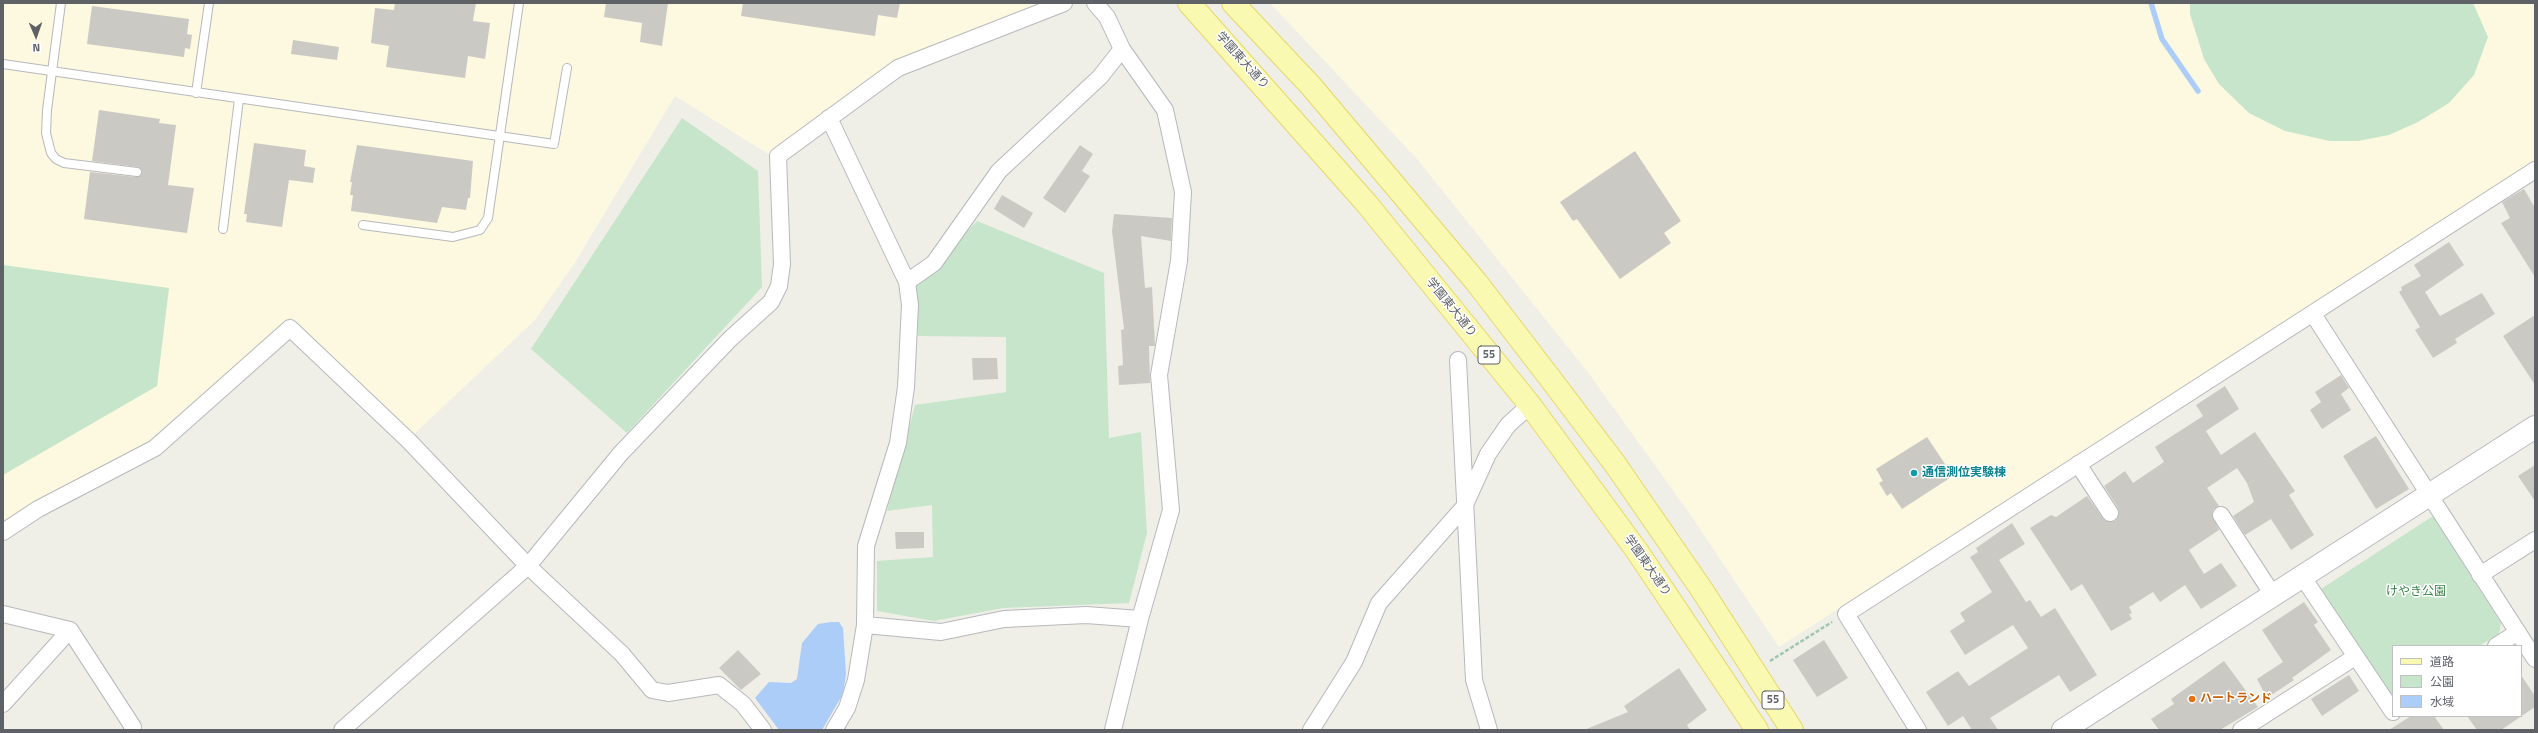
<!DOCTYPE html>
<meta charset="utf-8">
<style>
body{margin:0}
#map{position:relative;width:2538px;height:733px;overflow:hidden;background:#efefe7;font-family:"Titillium Web","Noto Sans JP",sans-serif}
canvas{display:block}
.frame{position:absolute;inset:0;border:4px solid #5e6166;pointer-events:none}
.legend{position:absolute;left:2392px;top:645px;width:130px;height:72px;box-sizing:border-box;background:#fff;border:1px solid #bfc0c2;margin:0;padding:5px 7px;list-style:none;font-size:12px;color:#5e6166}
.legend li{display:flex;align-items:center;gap:8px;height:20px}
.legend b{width:20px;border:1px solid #bfc0c2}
.north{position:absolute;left:16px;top:16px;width:40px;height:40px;-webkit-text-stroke:3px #fff;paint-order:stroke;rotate:178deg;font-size:11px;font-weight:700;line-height:16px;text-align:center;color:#5e6166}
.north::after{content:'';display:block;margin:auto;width:14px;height:18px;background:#5e6166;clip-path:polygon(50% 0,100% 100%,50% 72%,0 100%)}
</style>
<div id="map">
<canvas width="2538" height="733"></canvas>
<div class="frame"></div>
<ul class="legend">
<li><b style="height:5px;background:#faf9b2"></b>道路</li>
<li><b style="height:11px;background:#c6e5ca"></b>公園</li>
<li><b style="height:11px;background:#adcdf9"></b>水域</li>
</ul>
<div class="north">N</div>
</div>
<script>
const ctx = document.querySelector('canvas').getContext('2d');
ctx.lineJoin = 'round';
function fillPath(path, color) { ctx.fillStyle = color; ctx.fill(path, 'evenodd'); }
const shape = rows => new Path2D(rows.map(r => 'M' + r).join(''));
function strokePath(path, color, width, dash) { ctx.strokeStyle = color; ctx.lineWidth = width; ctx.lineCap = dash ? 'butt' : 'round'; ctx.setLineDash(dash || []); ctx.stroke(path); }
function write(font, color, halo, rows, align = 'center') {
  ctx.font = font + ' "Titillium Web","Noto Sans JP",sans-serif'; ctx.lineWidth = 3; ctx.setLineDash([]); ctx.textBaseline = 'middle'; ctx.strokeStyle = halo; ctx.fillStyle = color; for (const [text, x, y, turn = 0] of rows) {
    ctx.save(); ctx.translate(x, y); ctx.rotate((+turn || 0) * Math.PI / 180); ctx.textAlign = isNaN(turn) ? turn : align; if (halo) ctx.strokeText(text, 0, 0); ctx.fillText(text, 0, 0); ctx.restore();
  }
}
const commercial = shape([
 [3,3,1044,3,894,61,770,155,675,96,574,264,535,320,412,436,291,317,146,443,34,504,3,523],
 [1270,3,2535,3,2535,160,1779,647,1687,510,1590,375,1417,159]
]);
const green = shape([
 [2190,3,2473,3,2488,37,2474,75,2449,103,2418,122,2389,135,2358,141,2330,141,2285,131,2249,113,2219,84,2204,59,2190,14],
 [682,118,758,171,762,287,627,433,531,349],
 [977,221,1104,273,1109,438,1141,432,1147,533,1129,603,1003,608,934,621,877,611,877,561,933,557,932,505,887,511,915,405,1006,392,1006,337,918,336,916,285],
 [3,265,169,288,157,386,3,475],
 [2433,516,2501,623,2499,634,2479,646,2393,646,2393,694,2388,693,2321,589]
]);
const water = shape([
 [831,622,839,622,843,628,846,674,843,694,822,730,779,730,755,698,769,682,791,683,797,679,802,643,818,624]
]);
const stream = shape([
 [2151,3,2162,39,2198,91]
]);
const building = shape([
 [395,3,476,3,473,21,490,23,485,59,468,56,465,78,386,67,389,46,371,43,375,8,394,10],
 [606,3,668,3,662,46,640,42,642,23,604,17],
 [743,3,900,3,897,18,878,15,875,36,741,16],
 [92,6,189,19,187,34,192,35,190,49,185,48,184,57,87,44],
 [293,40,339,47,337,60,291,54],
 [99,110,160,119,159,123,176,125,168,185,194,188,187,233,84,219,90,172,136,177,142,173,138,167,92,161],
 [254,143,306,150,304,166,315,168,313,183,289,180,282,227,246,222,247,214,244,214],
 [357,145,473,161,470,198,468,198,466,210,442,207,437,223,351,211,353,195,350,195,352,182,350,182],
 [1080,145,1093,154,1082,171,1090,176,1065,213,1043,198],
 [1635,151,1681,221,1664,233,1671,243,1620,279,1577,219,1573,221,1560,202],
 [2524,189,2535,208,2535,277,2501,223,2510,218,2502,202],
 [1002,195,1033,213,1024,228,994,209],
 [1114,214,1172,218,1171,241,1141,236,1145,288,1152,287,1153,306,1155,346,1149,346,1150,383,1119,385,1118,366,1123,365,1121,330,1124,329,1112,231],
 [2449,242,2464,265,2425,292,2440,316,2482,293,2495,314,2455,339,2457,343,2433,358,2415,330,2420,327,2399,292,2402,290,2401,287,2421,276,2414,265],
 [2535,315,2535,385,2503,336],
 [972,358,997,358,998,379,973,380],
 [2341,375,2349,388,2341,394,2351,410,2322,429,2310,410,2321,402,2315,392],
 [2225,386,2239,409,2206,431,2221,455,2255,432,2295,491,2289,495,2314,535,2291,550,2271,519,2245,535,2233,516,2254,502,2247,483,2237,468,2207,488,2219,506,2213,510,2212,515,2219,530,2189,550,2204,574,2221,563,2237,586,2201,609,2185,585,2160,602,2153,592,2129,607,2132,613,2129,614,2132,619,2111,631,2082,584,2071,591,2030,528,2051,515,2056,517,2087,496,2105,521,2115,521,2119,513,2118,508,2104,486,2125,471,2133,483,2164,462,2155,447,2203,416,2196,405],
 [2376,436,2409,489,2376,509,2343,456],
 [1927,437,1953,476,1902,509,1891,493,1887,496,1879,483,1883,481,1876,469],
 [2535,465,2535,501,2518,476],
 [2012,523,2025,544,1999,560,2026,602,2030,600,2041,617,2055,608,2097,675,2070,692,2059,675,1990,718,1998,730,1972,730,1963,716,1948,726,1926,692,1958,671,1969,686,2028,648,2013,625,1965,655,1950,631,1965,621,1960,613,1992,592,1970,557,1978,552,1976,548],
 [895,532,924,532,924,548,896,549],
 [2304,602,2318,622,2314,625,2331,650,2292,678,2294,680,2267,698,2257,679,2283,662,2262,630],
 [1824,640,1848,678,1817,697,1793,660],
 [738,650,761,674,741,690,719,668],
 [2224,661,2258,707,2220,730,2159,730,2151,719,2174,704,2171,699],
 [1679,668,1707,710,1687,725,1690,730,1584,730,1628,712,1624,706],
 [2349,675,2359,691,2322,716,2311,699],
 [2521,675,2535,696,2535,707,2501,730,2477,730,2467,716,2521,716],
 [2411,716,2434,716,2444,730,2389,730]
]);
const path = shape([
 [1770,661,1832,622]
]);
const lane = shape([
 [61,3,47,110,46,133,51,153,56,159,64,163,137,172],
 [3,64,554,144,567,68],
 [196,93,209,3],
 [363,225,453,237,480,230,488,218,519,3],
 [223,229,239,99]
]);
const street = shape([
 [1095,3,1107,17,1122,49,1165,110,1183,192,1179,261,1159,375,1171,510,1140,619,1113,730],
 [829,118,907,282,910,305,906,387,898,443,866,546,865,625,856,680,847,708,834,730],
 [907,282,934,263,999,171,1100,77,1122,49],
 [2313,314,2535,659],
 [1458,360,1474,680,1489,730],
 [2078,464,2110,513],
 [2221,515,2273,595],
 [3,532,38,509,155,448,290,328,409,441,528,566,622,654,652,690,668,693,719,685,743,704,763,730],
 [2480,575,2535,540],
 [2302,576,2393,712],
 [3,614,70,630,133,727,132,730],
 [865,625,941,632,1004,619,1086,615,1140,619],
 [2496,646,2518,632],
 [3,704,70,630],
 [342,730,528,566,621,453,730,339,771,302,779,286,782,264,778,156,898,68,1064,3],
 [1311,730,1354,662,1379,603,1464,507,1488,454,1508,425,1530,405],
 [1918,730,1846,614,2535,170],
 [2241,730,2355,657]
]);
const secondary = shape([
 [2063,730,2535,427]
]);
const primary = shape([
 [1189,3,1367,204,1530,405,1637,551,1757,730],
 [1233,3,1311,86,1477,283,1556,386,1615,464,1702,590,1792,730]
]);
const markers = [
 [1914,473,4,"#0f9aa8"],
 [2192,699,4,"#e8710a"]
];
const shields = [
 [1489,355,22],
 [1773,700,22]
];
const shieldNames = [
 ["55",1489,355],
 ["55",1773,700]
];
const streetNames = [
 ["学園東大通り",1242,61,48],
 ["学園東大通り",1451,308,51],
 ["学園東大通り",1647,566,55]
];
const cultureNames = [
 ["通信測位実験棟",1922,473]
];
const parkNames = [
 ["けやき公園",2416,592]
];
const foodNames = [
 ["ハートランド",2200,699]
];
fillPath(commercial, '#fcf9e0');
fillPath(green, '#c6e5ca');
fillPath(water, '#adcdf9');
strokePath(stream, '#adcdf9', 5.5);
fillPath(building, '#cbc9c4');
strokePath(lane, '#b7b8bc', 10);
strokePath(street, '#b7b8bc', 18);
strokePath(secondary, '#b5b8bd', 24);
strokePath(primary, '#e8d767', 24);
strokePath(path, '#9fc6b0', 2.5, [4, 2]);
strokePath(lane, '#fff', 8);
strokePath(street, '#fff', 16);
strokePath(secondary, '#fff', 22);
strokePath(primary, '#faf9b2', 22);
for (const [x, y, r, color] of markers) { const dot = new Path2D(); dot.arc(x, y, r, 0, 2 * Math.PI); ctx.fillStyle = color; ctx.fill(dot); strokePath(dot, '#fff', 1.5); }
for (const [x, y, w] of shields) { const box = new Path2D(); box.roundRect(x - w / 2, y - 9, w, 18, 3); ctx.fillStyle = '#fff'; ctx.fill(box); strokePath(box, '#5e6166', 1); }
write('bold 11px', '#5e6166', null, shieldNames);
write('12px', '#5e6166', '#fff', streetNames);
write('bold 12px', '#0d838f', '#fff', cultureNames, 'left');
write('12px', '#3b8148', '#fff', parkNames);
write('bold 12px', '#c56008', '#fff', foodNames, 'left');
</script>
